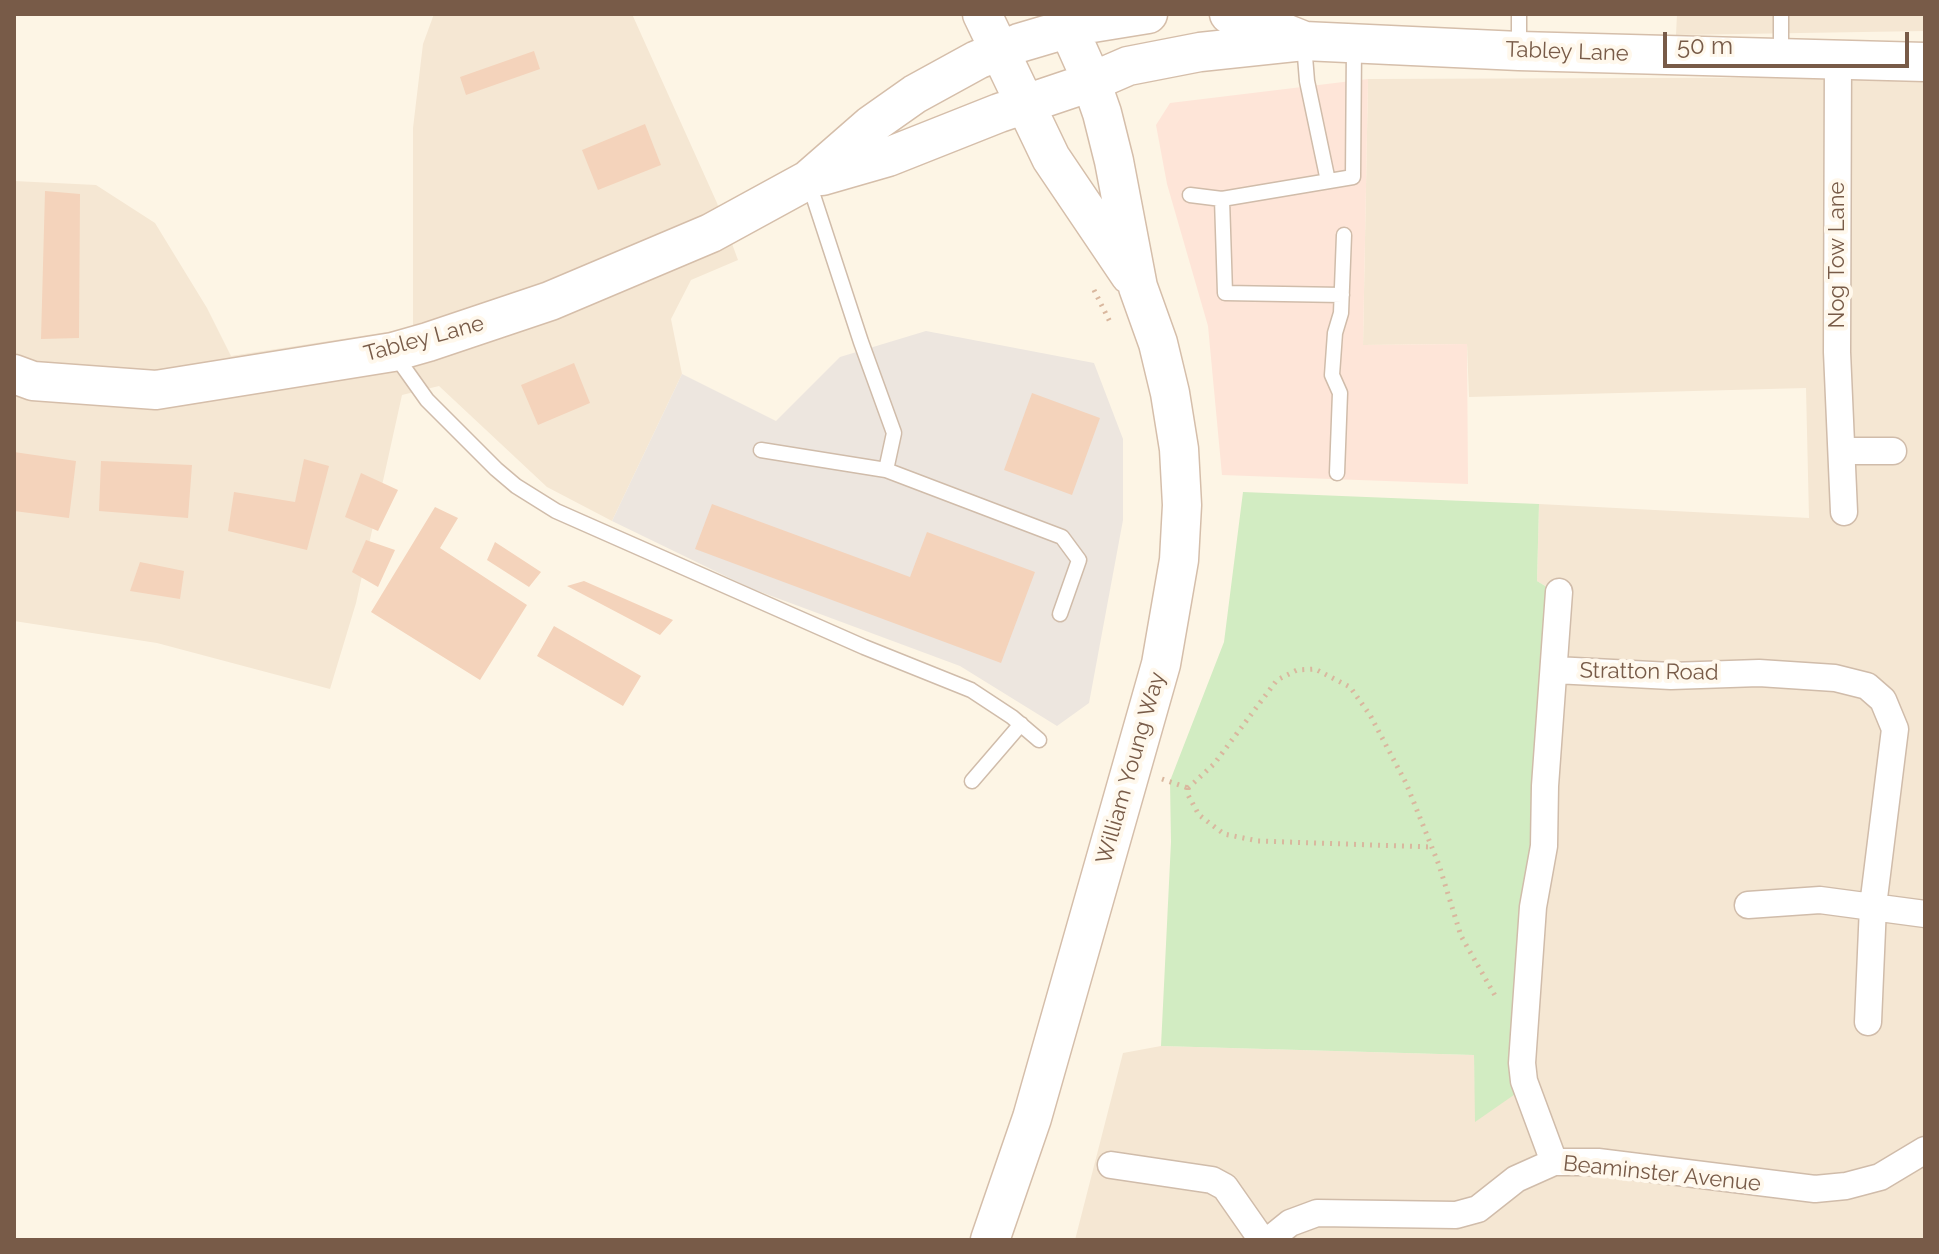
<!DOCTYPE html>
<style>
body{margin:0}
#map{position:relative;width:1939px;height:1254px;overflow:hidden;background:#fdf5e5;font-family:Raleway,sans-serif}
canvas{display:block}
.frame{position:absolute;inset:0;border:16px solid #785b48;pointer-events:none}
.scale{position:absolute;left:1663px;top:32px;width:246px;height:36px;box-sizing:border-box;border:4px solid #785b48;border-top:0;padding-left:10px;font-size:24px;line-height:28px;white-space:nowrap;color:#785b48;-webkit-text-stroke:6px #fff8ec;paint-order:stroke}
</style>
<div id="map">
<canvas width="1939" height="1254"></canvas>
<div class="frame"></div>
<div class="scale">50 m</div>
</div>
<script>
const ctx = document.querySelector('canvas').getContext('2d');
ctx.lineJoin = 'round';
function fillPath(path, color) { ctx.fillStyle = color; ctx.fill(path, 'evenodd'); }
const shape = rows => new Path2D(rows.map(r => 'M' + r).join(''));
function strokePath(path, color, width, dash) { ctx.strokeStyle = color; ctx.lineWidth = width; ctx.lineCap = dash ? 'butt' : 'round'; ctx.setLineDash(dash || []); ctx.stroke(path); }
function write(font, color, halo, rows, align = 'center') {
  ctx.font = font + ' Raleway,sans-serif'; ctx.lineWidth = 8; ctx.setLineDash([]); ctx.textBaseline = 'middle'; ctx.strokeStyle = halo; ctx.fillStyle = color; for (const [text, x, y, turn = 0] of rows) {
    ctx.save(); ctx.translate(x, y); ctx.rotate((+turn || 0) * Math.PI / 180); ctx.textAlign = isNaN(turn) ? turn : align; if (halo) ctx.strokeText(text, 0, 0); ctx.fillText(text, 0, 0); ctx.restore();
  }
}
const residential = shape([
 [434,14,632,14,717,203,738,260,691,280,671,319,682,374,612,521,547,487,439,386,402,395,356,603,330,689,157,643,14,621,14,181,96,185,155,223,207,308,231,356,413,328,413,128,423,44],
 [1677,14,1925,14,1925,31,1676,35],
 [1925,77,1925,1240,1075,1240,1123,1053,1161,1046,1474,1055,1476,1122,1555,592,1537,581,1539,504,1809,518,1806,388,1469,397,1467,344,1363,345,1368,79]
]);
const commercial = shape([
 [1368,79,1363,345,1467,344,1468,484,1222,475,1208,326,1167,184,1156,125,1170,103]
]);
const industrial = shape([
 [926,331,1094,363,1123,439,1123,520,1089,703,1057,726,960,666,750,588,612,521,682,374,776,421,840,357]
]);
const green = shape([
 [1243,492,1539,504,1537,581,1555,592,1521,1090,1475,1122,1474,1055,1161,1046,1171,842,1170,781,1224,642]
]);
const building = shape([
 [534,51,540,69,466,95,460,77],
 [645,124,661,165,598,190,582,150],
 [45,191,80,194,79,338,41,339],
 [574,363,590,403,538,425,521,385],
 [1032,393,1100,418,1072,495,1004,470],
 [14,452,76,461,69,518,14,511],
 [304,459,329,466,307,550,228,531,234,492,295,502],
 [101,461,192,465,188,518,99,511],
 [361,473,398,490,378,531,345,517],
 [712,504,910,577,927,532,1035,572,1001,663,695,549],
 [435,507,458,518,440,548,527,605,480,680,371,612],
 [366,540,395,550,378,587,352,572],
 [495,542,541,572,529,587,487,560],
 [140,562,184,571,180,599,130,591],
 [584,581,673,620,660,635,567,586],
 [554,626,641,676,623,706,537,656]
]);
const path = shape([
 [1094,290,1111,324],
 [1162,779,1188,788],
 [1188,788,1214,764,1277,680,1297,670,1315,669,1350,687,1370,715,1406,783,1439,865,1461,936,1497,999],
 [1188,788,1188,795,1199,815,1224,834,1258,841,1431,847]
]);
const lane = shape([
 [1519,14,1519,51],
 [1781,14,1781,58],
 [1304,44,1307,81,1328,181],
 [808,180,861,342,894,433,886,470],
 [1190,195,1222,199,1353,177,1354,46],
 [1222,199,1225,293,1342,295],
 [395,355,427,400,496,469,516,486,556,511,864,647,971,690,1012,717,1039,740],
 [761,450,886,470,1062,537,1079,560,1060,614],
 [1337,473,1340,393,1332,375,1335,333,1341,313,1344,235],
 [972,781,1021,724]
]);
const street = shape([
 [1838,60,1837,352,1844,512],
 [1842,451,1893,451],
 [1555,670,1671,676,1759,673,1835,678,1867,686,1883,700,1895,729,1873,906,1868,1022],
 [1748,905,1820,900,1925,914],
 [1554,1162,1524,1081,1522,1063,1533,907,1544,846,1545,786,1559,592],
 [1111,1165,1212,1180,1225,1187,1262,1240],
 [1269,1240,1290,1223,1317,1213,1456,1215,1478,1209,1516,1179,1554,1162,1598,1162,1815,1189,1846,1186,1880,1177,1925,1150]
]);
const secondary = shape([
 [982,14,1051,158,1130,275],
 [1229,14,1252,20,1302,40],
 [822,176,888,157,999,113,1091,82,1128,66,1200,52,1304,41,1519,51,1925,62],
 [14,374,33,381,156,390,393,352,428,342,550,301,711,233,808,180,871,125,915,94,977,60,1019,43,1080,25,1148,14],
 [990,1240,1032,1118,1161,664,1179,560,1182,505,1179,449,1170,393,1158,343,1138,287,1114,161,1102,113,1087,70,1062,14]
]);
const streetNames = [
 ["Tabley Lane",1567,52,2],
 ["Nog Tow Lane",1837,255,-90],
 ["Tabley Lane",424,339,-15],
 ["Stratton Road",1649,672,1],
 ["William Young Way",1131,768,-74],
 ["Beaminster Avenue",1662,1174,6]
];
fillPath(residential, '#f5e7d3');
fillPath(commercial, '#fee5d8');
fillPath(industrial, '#ede6df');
fillPath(green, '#d2ecc2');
fillPath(building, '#f4d3bb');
strokePath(lane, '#d0bcaa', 17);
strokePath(street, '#d0bcaa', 29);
strokePath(secondary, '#d5beaa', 41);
strokePath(path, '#d9b79e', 5, [2, 6]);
strokePath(lane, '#fff', 14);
strokePath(street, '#fff', 26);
strokePath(secondary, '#fff', 38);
write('22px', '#785b48', '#fff8ec', streetNames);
</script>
